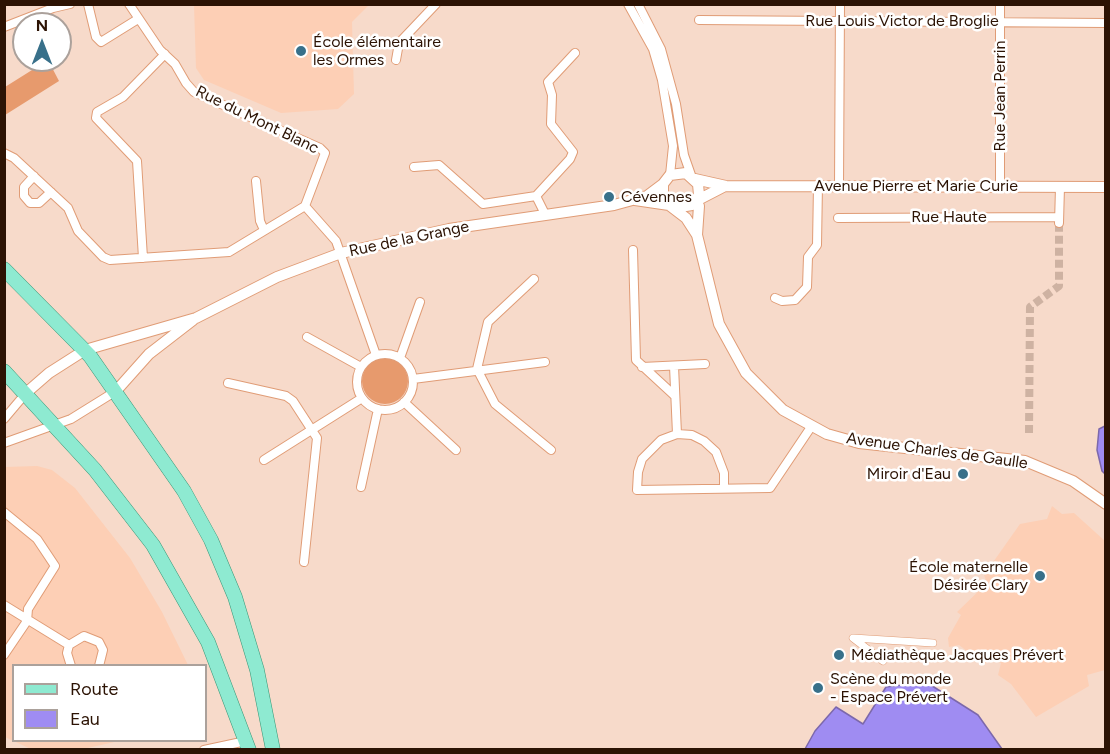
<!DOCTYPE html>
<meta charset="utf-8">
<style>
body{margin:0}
#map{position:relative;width:1110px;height:754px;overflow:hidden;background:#f7daca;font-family:Figtree,sans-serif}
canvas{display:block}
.frame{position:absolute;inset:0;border:6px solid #2c1304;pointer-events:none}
.legend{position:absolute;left:12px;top:664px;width:195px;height:78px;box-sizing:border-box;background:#fff;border:2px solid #aba19b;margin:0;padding:8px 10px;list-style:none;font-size:18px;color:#2c1304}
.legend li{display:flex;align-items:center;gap:12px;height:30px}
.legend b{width:30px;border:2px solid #aba19b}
.north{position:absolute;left:12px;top:12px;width:60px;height:60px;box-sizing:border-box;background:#fff;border:2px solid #aba19b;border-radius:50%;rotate:0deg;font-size:16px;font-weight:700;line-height:24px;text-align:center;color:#2c1304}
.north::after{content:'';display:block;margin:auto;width:21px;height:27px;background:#38708a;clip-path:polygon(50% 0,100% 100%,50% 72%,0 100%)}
</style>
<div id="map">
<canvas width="1110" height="754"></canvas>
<div class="frame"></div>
<ul class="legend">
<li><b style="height:8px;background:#8eead1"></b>Route</li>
<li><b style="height:16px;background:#9f8cf2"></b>Eau</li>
</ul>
<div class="north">N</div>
</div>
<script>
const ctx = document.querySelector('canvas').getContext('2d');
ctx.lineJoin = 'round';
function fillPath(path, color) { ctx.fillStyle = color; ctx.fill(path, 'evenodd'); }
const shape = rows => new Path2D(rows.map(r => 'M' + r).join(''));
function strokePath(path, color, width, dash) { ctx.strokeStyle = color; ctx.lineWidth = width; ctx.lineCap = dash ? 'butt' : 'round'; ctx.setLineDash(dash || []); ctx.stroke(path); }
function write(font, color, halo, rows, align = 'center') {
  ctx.font = font + ' Figtree,sans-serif'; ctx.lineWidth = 5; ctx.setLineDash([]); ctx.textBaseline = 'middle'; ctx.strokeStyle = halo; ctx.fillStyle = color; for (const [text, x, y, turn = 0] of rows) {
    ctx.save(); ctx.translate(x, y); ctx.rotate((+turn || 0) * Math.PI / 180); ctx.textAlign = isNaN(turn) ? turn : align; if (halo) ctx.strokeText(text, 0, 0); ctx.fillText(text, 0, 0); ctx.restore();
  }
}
const built = shape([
 [194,5,369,5,352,22,354,94,338,109,281,113,204,80,196,68],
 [37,466,52,470,75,488,130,558,162,612,188,665,14,666,14,740,119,741,83,749,33,750,5,737,5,467],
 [1052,506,1062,514,1074,513,1105,541,1105,670,1087,675,1089,686,1036,717,1011,684,998,675,1001,663,992,658,984,664,959,645,949,647,948,638,961,615,957,612,987,583,984,575,1020,524,1047,519]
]);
const green = shape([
 [48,60,59,81,5,115,5,87],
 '362 381a23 23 0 1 1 46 0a23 23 0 1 1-46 0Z'
]);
const water = shape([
 [1105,426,1105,474,1102,471,1097,450,1099,429,1105,426],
 [926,682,978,715,1002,749,805,749,815,731,836,707,863,724,886,687,926,682]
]);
const minorTunnel = shape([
 [1029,433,1030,307,1059,286,1059,223]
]);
const pedestrian = shape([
 [883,661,853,638,933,643]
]);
const minor = shape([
 [88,4,96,37,101,42,138,19],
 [628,4,653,49,662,80,673,146,670,175],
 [638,4,661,49,676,104,684,155,691,175],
 [699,20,1106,23],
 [4,27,53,8,70,4],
 [396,60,399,43,436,4],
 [4,153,14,158,68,208,78,231,103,257,110,260,229,252,305,206,325,153,320,148,194,92,186,83,175,64,160,50,129,4],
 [414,167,439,165,483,204,536,196],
 [34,176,24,187,24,196,30,203,39,203,51,192],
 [256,181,260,221,264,230],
 [839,186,840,4],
 [1000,187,1000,4],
 [305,206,336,241,376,355],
 [545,214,536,196,570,159,573,152,551,124,552,95,548,82,575,53],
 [838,218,1059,217],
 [1059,223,1060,187],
 [633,250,636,360,675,396],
 [143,258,137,161,96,118,97,112,123,97,165,54],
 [534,279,488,322,477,369,495,404,551,450],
 [775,298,782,301,795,300,807,287,808,257,817,245,818,185],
 [307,337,361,367],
 '357 382a28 28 0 1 1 56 0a28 28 0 1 1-56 0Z',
 [400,358,420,302],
 [674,366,677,434],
 [642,367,705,364],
 [413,379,545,362],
 [228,383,286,396,293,401,317,438,304,562],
 [404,402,456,450],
 [4,419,26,393],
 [4,443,71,419,116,391],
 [264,460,362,398],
 [361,487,378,409],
 [724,487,724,473,716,452,704,441,692,435,677,434,661,440,642,459,638,472,637,490,770,488,811,427],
 [4,512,37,539,55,566,28,609,27,621,4,655],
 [4,605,69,645],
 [71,666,67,653,69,645,84,636,99,642,103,650,99,666],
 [204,750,246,741]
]);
const tertiary = shape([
 [695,179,726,186,1106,187],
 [635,200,669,205],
 [696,201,725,186],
 [695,202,699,206,697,235,719,324,746,373,783,410,827,434,859,443,1025,461,1073,481,1106,504],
 [674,208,692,205,699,195,698,184,686,173,670,175,663,184,663,195,669,205,686,218,697,235],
 [116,391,149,354,193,320],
 [26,393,49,373,85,350,196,318,277,277,341,253,449,229,614,205,647,196,663,184]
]);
const primary = shape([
 [4,269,90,356,184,491,211,540,235,597,257,670,273,750],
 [4,371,95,470,153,545,208,642,249,750]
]);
const markers = [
 [301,51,6,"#38708a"],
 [609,197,6,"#38708a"],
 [963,474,6,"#38708a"],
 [1040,576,6,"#38708a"],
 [839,655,6,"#38708a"],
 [818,688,6,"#38708a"]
];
const streetNames = [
 ["Rue Louis Victor de Broglie",902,21],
 ["Rue Jean Perrin",1000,96,-90],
 ["Rue du Mont Blanc",257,120,26],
 ["Avenue Pierre et Marie Curie",916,186],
 ["Rue Haute",949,217],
 ["Rue de la Grange",409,239,-12],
 ["Avenue Charles de Gaulle",937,451,8]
];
const poiNames = [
 ["École élémentaire",313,42],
 ["les Ormes",313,60],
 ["Cévennes",621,197],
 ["Miroir d'Eau",951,474,"right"],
 ["École maternelle",1028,567,"right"],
 ["Désirée Clary",1028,585,"right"],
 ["Médiathèque Jacques Prévert",851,655],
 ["Scène du monde",830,679],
 ["- Espace Prévert",830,697]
];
fillPath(built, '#fdcfb5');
fillPath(green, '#e79a6d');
fillPath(water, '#9f8cf2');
strokePath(water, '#7c68ab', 1.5);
strokePath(minorTunnel, '#ceb2a2', 8, [8, 4]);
strokePath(pedestrian, '#e09c76', 8);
strokePath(minor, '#e09c76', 10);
strokePath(tertiary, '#e09c76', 12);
strokePath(primary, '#3a9676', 15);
strokePath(pedestrian, '#fff', 7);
strokePath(minor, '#fff', 8);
strokePath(tertiary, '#fff', 10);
strokePath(primary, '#8eead1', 14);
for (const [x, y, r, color] of markers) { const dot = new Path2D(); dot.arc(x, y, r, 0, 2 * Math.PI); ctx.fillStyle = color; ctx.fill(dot); strokePath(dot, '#fff', 2); }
write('16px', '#2c1304', '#fff', streetNames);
write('16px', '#2c1304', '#fff', poiNames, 'left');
</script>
